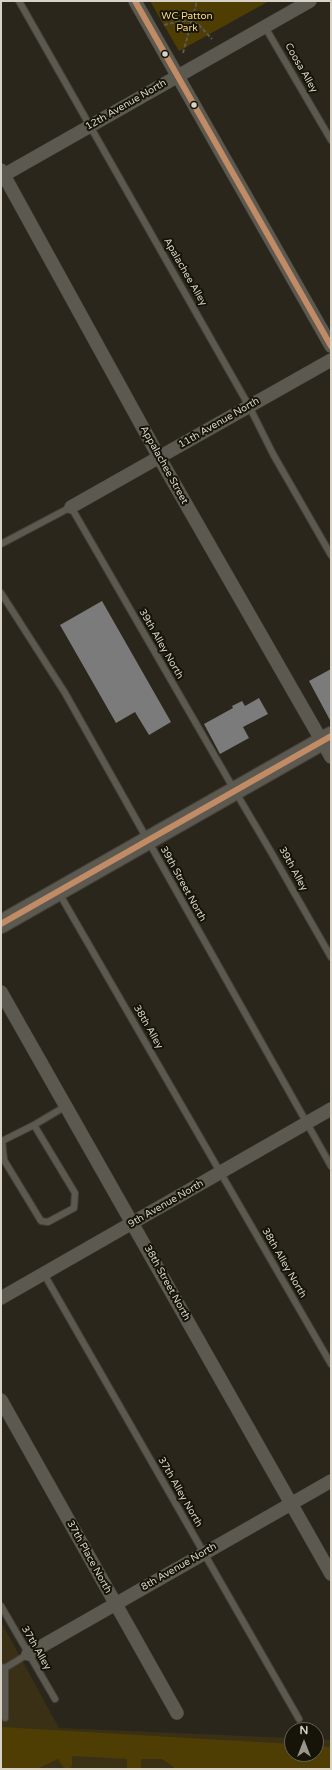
<!DOCTYPE html>
<style>
body{margin:0}
#map{position:relative;width:332px;height:1770px;overflow:hidden;background:#2b261b;font-family:"Varela Round",sans-serif}
canvas{display:block}
.frame{position:absolute;inset:0;border:2px solid #d8d3c6;pointer-events:none}
.north{position:absolute;left:284px;top:1722px;width:40px;height:40px;box-sizing:border-box;background:#161309;border:1px solid #646055;border-radius:50%;rotate:0deg;font-size:11px;font-weight:700;line-height:16px;text-align:center;color:#d8d3c6}
.north::after{content:'';display:block;margin:auto;width:14px;height:18px;background:#9b968a;clip-path:polygon(50% 0,100% 100%,50% 72%,0 100%)}
</style>
<div id="map">
<canvas width="332" height="1770"></canvas>
<div class="frame"></div>
<div class="north">N</div>
</div>
<script>
const ctx = document.querySelector('canvas').getContext('2d');
ctx.lineJoin = 'round';
function fillPath(path, color) { ctx.fillStyle = color; ctx.fill(path, 'evenodd'); }
const shape = rows => new Path2D(rows.map(r => 'M' + r).join(''));
function strokePath(path, color, width, dash) { ctx.strokeStyle = color; ctx.lineWidth = width; ctx.lineCap = dash ? 'butt' : 'round'; ctx.setLineDash(dash || []); ctx.stroke(path); }
function write(font, color, halo, rows, align = 'center') {
  ctx.font = font + ' "Varela Round",sans-serif'; ctx.lineWidth = 4; ctx.setLineDash([]); ctx.textBaseline = 'middle'; ctx.strokeStyle = halo; ctx.fillStyle = color; for (const [text, x, y, turn = 0] of rows) {
    ctx.save(); ctx.translate(x, y); ctx.rotate((+turn || 0) * Math.PI / 180); ctx.textAlign = isNaN(turn) ? turn : align; if (halo) ctx.strokeText(text, 0, 0); ctx.fillText(text, 0, 0); ctx.restore();
  }
}
const built = shape([
 [1,1622,59,1728,292,1738,292,1754,316,1754,316,1739,331,1740,331,1769,1,1769]
]);
const green = shape([
 [150,1,269,1,179,51],
 [1,1727,292,1744,292,1754,316,1754,316,1746,331,1747,331,1769,175,1769,171,1765,162,1759,141,1759,141,1769,127,1769,127,1759,72,1756,72,1766,70,1769,64,1768,58,1759,37,1769,1,1769]
]);
const building = shape([
 [102,601,171,722,149,735,135,712,116,723,60,625],
 [331,669,331,722,309,681],
 [259,698,268,714,243,727,249,738,220,754,204,724,233,708,232,706,242,701,245,706]
]);
const path = shape([
 [164,25,181,21,190,21,199,25,212,39],
 [183,53,197,1]
]);
const lane = shape([
 [19,1,249,406,273,454,331,555],
 [265,27,331,140],
 [1,544,71,507,235,791,271,852,331,957],
 [1,593,65,693,331,1166],
 [59,893,331,1364],
 [34,1125,75,1193,74,1208,48,1222,41,1221,4,1160,2,1141,34,1125],
 [34,1125,66,1106],
 [44,1274,299,1719],
 [1,1606,55,1699],
 [1,1667,5,1668,28,1654],
 [5,1718,5,1668]
]);
const street = shape([
 [135,1,331,346],
 [1,170,159,457,331,757],
 [4,175,310,1],
 [71,507,331,360],
 [1,992,331,1574],
 [1,1298,331,1109],
 [1,1400,177,1713],
 [28,1654,331,1481]
]);
const secondary = shape([
 [1,924,331,736]
]);
const bus1 = shape([
 [135,1,331,346],
 [1,924,331,736]
]);
const markers = [
 [165,54,3.5,"#d8d3c6"],
 [194,105,3.5,"#d8d3c6"]
];
const parkNames = [
 ["WC Patton",187,16],
 ["Park",187,28]
];
const streetNames = [
 ["Coosa Alley",301,68,60],
 ["12th Avenue North",126,105,-30],
 ["Apalachee Alley",185,272,60],
 ["11th Avenue North",219,423,-30],
 ["Appalachee Street",164,465,61],
 ["39th Alley North",161,644,60],
 ["39th Alley",293,869,61],
 ["39th Street North",183,884,61],
 ["38th Alley",148,1027,60],
 ["9th Avenue North",166,1204,-30],
 ["38th Alley North",284,1263,60],
 ["38th Street North",167,1283,61],
 ["37th Alley North",180,1492,60],
 ["37th Place North",89,1557,61],
 ["8th Avenue North",179,1567,-30],
 ["37th Alley",36,1648,60]
];
fillPath(built, '#3a3015');
fillPath(green, '#4e3e04');
fillPath(building, '#7b7b7b');
strokePath(lane, '#464239', 8);
strokePath(street, '#464239', 14);
strokePath(secondary, '#464239', 20);
strokePath(path, '#5c5951', 2, [4, 2]);
strokePath(lane, '#5c5951', 6);
strokePath(street, '#5c5951', 13);
strokePath(secondary, '#5c5951', 18);
strokePath(bus1, '#c18c65', 6);
for (const [x, y, r, color] of markers) { const dot = new Path2D(); dot.arc(x, y, r, 0, 2 * Math.PI); ctx.fillStyle = color; ctx.fill(dot); strokePath(dot, '#161309', 1.5); }
write('10px', '#fddc7e', '#161309', parkNames);
write('10px', '#d8d3c6', '#161309', streetNames);
</script>
